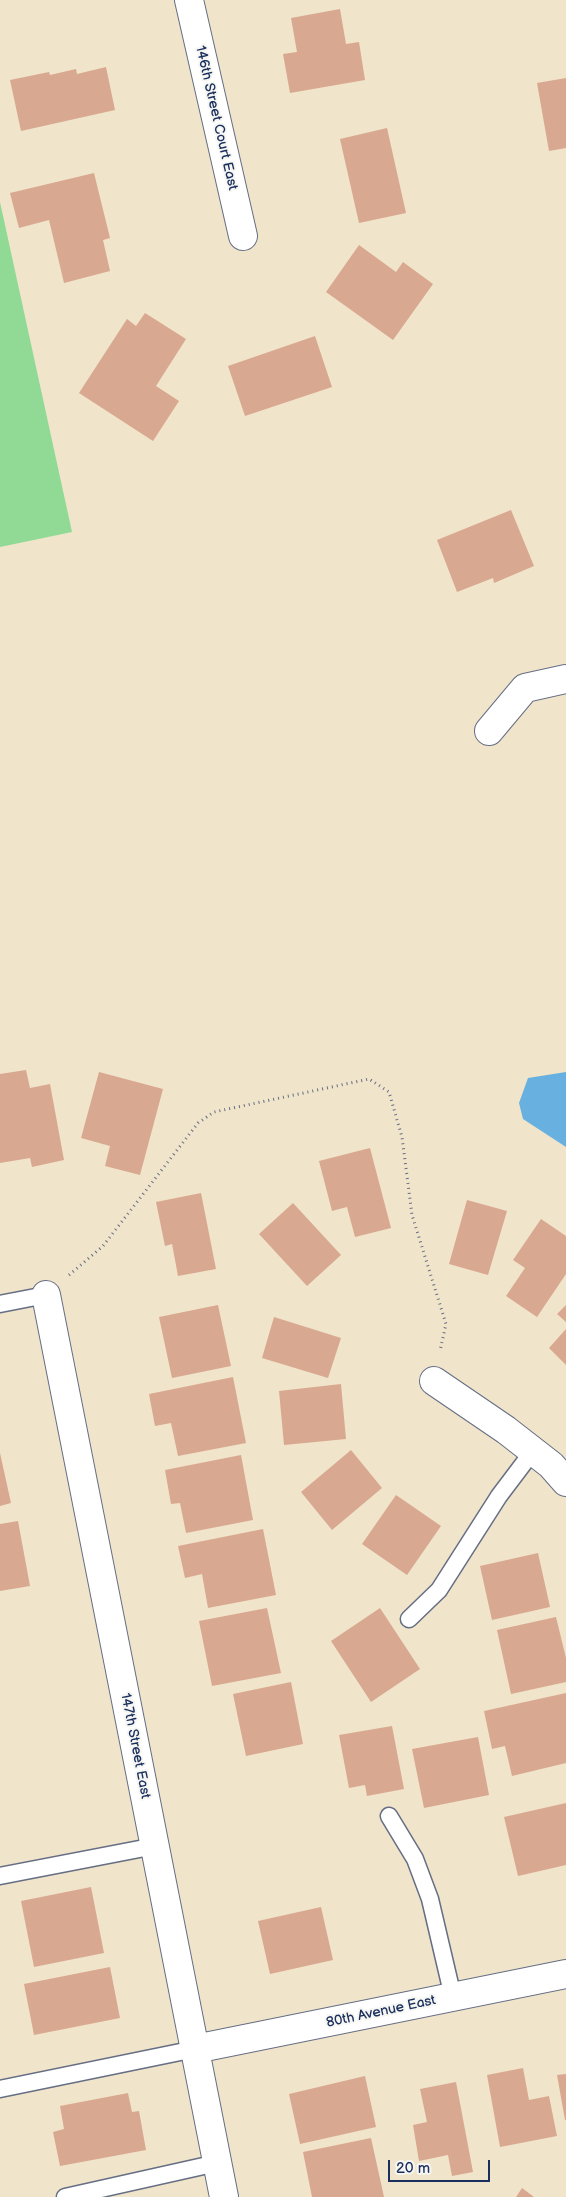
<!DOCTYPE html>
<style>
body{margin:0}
#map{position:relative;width:566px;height:2197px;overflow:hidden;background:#f0e4ca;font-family:"Balsamiq Sans",sans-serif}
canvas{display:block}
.scale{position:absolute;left:388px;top:2160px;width:102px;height:22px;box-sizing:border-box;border:2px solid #1b2f5e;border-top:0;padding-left:6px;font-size:15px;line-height:18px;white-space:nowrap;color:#1b2f5e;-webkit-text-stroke:4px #f6f6f2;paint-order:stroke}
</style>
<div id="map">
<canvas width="566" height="2197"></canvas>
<div class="scale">20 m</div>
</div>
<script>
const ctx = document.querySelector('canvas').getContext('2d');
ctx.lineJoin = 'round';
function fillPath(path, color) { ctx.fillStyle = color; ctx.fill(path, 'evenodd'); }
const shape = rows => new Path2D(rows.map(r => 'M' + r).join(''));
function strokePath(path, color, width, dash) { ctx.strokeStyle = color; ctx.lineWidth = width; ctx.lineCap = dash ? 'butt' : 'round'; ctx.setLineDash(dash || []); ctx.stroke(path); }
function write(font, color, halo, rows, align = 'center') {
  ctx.font = font + ' "Balsamiq Sans",sans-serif'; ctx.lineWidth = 4; ctx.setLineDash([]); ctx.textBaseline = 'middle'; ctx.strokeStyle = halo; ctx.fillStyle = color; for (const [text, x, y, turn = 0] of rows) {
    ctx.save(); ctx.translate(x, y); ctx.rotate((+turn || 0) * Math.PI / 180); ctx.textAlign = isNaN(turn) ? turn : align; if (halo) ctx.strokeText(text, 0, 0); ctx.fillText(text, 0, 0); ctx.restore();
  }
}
const green = shape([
 [0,202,72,532,0,547]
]);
const water = shape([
 [566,1072,566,1147,523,1119,519,1103,528,1078]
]);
const building = shape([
 [340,9,346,44,359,42,365,80,290,93,283,54,297,52,291,18],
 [106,67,115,110,21,131,10,80,49,72,50,75,76,69,77,74],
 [566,78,566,148,549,151,537,83],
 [387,128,406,213,359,223,340,139],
 [94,173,110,238,103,240,110,271,64,283,49,220,19,228,10,193],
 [359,245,396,272,403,262,433,284,393,340,326,292],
 [145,313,186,339,156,386,179,401,153,441,79,393,127,319,136,326],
 [315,336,332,387,245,416,228,366],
 [511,510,534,566,494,583,493,578,457,592,437,540],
 [26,1070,30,1088,50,1084,64,1160,32,1167,30,1158,0,1163,0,1074],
 [99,1072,163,1089,140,1175,105,1166,110,1146,81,1138],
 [370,1148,391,1228,355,1237,347,1207,332,1211,319,1161],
 [201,1193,216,1269,178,1276,172,1244,165,1246,156,1202],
 [467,1200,507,1211,488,1275,449,1264],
 [293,1203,341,1255,307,1286,259,1234],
 [541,1219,566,1236,566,1274,537,1317,506,1296,525,1268,513,1260],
 [218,1305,231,1366,172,1378,159,1317],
 [566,1305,566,1322,557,1314],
 [274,1317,341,1338,328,1378,262,1358],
 [566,1329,566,1365,549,1348],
 [233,1377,246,1443,178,1456,171,1423,155,1426,149,1394],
 [341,1384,346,1439,284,1445,279,1391],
 [351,1450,382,1488,332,1530,301,1492],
 [0,1453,11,1503,0,1506],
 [241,1455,253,1520,186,1533,180,1503,171,1504,165,1470],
 [396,1495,441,1526,407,1575,362,1544],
 [18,1521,30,1586,0,1591,0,1524],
 [263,1529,276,1595,208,1608,202,1574,185,1578,178,1546],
 [538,1553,550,1607,492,1620,480,1566],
 [267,1608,281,1673,212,1686,199,1621],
 [380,1608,420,1669,371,1702,331,1641],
 [556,1617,566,1658,566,1682,511,1694,497,1630],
 [291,1682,303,1744,246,1756,233,1694],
 [566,1693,566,1763,512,1776,505,1746,492,1749,484,1711],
 [392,1726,404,1789,367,1796,365,1785,349,1788,339,1735],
 [478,1737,489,1795,424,1808,412,1749],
 [566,1803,566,1865,518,1876,504,1817],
 [91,1887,104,1953,34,1967,21,1901],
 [321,1907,333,1960,270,1974,258,1921],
 [110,1967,120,2018,34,2035,24,1984],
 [523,2068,529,2100,549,2096,557,2136,500,2147,487,2075],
 [566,2074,566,2120,565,2120,557,2075],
 [365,2076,376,2127,300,2144,289,2094],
 [456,2082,473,2172,452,2176,448,2155,419,2161,413,2125,427,2122,420,2089],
 [128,2093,132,2112,139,2111,146,2150,60,2166,53,2132,64,2129,60,2106],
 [371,2138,384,2197,312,2197,303,2152],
 [522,2188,534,2197,516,2197]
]);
const path = shape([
 [69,1275,103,1246,198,1123,214,1112,369,1079,389,1092,402,1137,412,1215,446,1324,440,1351]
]);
const lane = shape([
 [0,1304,46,1295],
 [409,1619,439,1590,499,1496,533,1451],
 [389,1816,415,1859,430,1899,453,1997],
 [0,1876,155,1846],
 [0,2089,195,2049],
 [65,2197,217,2163]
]);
const street = shape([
 [189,0,243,236],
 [489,731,525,688,566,679],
 [46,1295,224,2197],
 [434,1381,506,1430,551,1465,566,1482],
 [195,2049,566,1974]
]);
const streetNames = [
 ["146th Street Court East",216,118,77],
 ["147th Street East",135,1746,79],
 ["80th Avenue East",381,2012,-12]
];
fillPath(green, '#90da95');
fillPath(water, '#68b0df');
fillPath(building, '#d9a890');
strokePath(lane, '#666e84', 19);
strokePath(street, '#666e84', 30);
strokePath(path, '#666e84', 3, [1, 4]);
strokePath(lane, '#fff', 16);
strokePath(street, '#fff', 28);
write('14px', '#1b2f5e', '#f6f6f2', streetNames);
</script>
